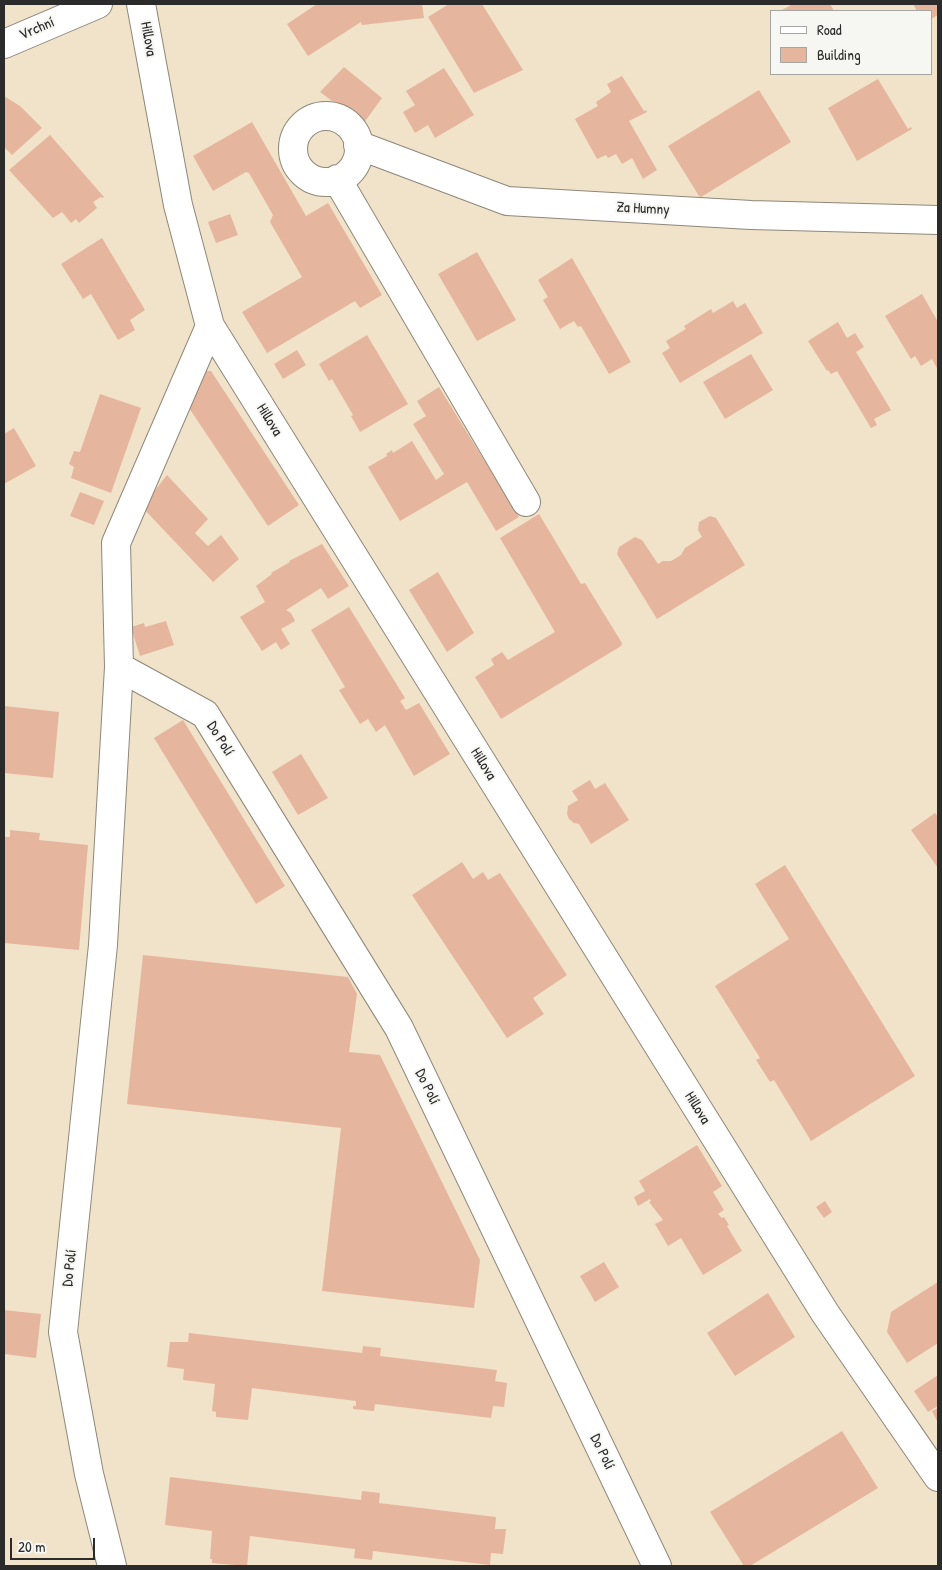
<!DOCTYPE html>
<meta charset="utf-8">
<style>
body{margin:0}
#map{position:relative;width:942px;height:1570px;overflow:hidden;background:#f1e3c9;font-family:"Patrick Hand",sans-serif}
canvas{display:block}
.frame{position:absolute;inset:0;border:5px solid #2b2b2b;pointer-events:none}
.legend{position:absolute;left:770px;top:10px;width:162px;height:65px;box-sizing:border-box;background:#f6f6f2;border:1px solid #a5a5a2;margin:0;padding:6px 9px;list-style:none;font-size:15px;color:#2b2b2b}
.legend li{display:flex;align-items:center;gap:10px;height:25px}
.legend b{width:25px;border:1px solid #a5a5a2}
.scale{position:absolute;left:10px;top:1538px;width:85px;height:22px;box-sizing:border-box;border:2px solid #2b2b2b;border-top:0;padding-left:6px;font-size:15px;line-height:18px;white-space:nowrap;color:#2b2b2b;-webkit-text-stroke:4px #f6f6f2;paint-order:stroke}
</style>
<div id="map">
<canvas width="942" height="1570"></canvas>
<div class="frame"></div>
<ul class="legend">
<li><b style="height:6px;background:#fff"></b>Road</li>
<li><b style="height:14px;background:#e6b59d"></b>Building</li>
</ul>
<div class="scale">20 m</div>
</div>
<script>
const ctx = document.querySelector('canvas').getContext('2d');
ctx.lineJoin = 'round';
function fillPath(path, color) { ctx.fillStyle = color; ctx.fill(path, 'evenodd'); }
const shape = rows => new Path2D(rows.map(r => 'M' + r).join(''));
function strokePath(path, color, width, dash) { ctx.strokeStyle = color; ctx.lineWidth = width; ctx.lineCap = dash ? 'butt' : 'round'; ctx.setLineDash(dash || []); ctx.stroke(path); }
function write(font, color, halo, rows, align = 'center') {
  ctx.font = font + ' "Patrick Hand",sans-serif'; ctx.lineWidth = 4; ctx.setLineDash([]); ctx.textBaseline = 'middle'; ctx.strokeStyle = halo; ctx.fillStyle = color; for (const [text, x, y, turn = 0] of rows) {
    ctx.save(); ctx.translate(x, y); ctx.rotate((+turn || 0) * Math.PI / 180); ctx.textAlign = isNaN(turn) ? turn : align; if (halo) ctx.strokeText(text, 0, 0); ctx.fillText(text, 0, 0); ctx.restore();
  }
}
const building = shape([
 [317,4,422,4,424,18,362,25,361,22,308,56,287,24],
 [449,4,482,4,523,70,474,93,428,17],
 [793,4,830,4,834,11,780,11],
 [913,4,938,4,938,15,931,19,931,11,917,11],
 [344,67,382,98,363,124,320,92],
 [444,68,474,115,435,138,428,125,415,133,403,112,415,105,406,91],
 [622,76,644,111,646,110,647,112,629,121,657,170,643,179,632,158,622,164,616,154,608,158,606,155,597,159,575,119,598,106,596,102,611,92,607,84],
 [878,79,908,129,911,127,912,129,857,161,828,108],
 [759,90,791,142,701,197,699,196,668,146],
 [4,96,20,106,42,128,12,155,4,147],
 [252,122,306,216,328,203,382,295,360,308,355,301,267,353,242,312,302,277,270,222,273,215,249,173,246,172,213,191,193,156],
 [50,135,104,197,102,198,101,197,93,202,97,208,79,223,76,219,71,223,62,212,53,218,9,170],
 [230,214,238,235,216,243,208,222],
 [102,238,145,310,130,320,135,330,118,340,91,294,83,299,61,264],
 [477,252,516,320,477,341,438,274],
 [572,258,631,362,609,374,581,326,578,327,574,321,560,329,543,300,548,297,538,280],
 [922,294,938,322,938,370,932,359,921,366,915,356,911,359,885,316],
 [733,301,737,308,745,303,763,333,680,383,662,353,670,348,666,341,686,329,684,326,711,309,713,313],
 [838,322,847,338,855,333,864,347,856,352,891,410,874,419,877,425,871,428,837,371,831,374,828,370,827,371,808,341],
 [367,335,408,404,360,432,351,416,353,415,343,398,332,379,329,381,319,364],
 [297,350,306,365,283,379,274,364],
 [751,354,773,390,725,419,703,382],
 [201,371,211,371,299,505,268,526,187,405],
 [439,387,519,517,496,531,467,482,400,521,368,467,387,456,386,454,392,450,393,453,412,441,436,480,444,474,413,424,426,416,417,401],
 [100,394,141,408,111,493,71,478,74,467,69,464,74,451,80,452],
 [14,428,36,466,4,484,4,434],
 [167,475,208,519,195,533,208,546,221,535,239,559,213,582,142,507],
 [80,492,104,501,94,525,70,516],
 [539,514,581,584,585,583,622,643,621,646,501,719,475,677,494,665,491,659,502,652,508,660,555,632,500,538],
 [710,516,716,518,745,565,657,619,617,554,619,547,635,537,642,540,658,564,663,561,671,561,681,555,685,548,702,537,698,530,699,522],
 [322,544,349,586,328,599,321,588,286,610,291,613,295,621,281,629,290,644,281,650,276,642,262,651,240,617,265,602,256,586,272,574,271,573,290,562,289,561],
 [438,572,474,633,447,652,409,590],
 [349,607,405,698,400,701,406,710,419,703,450,754,414,776,385,725,376,732,368,719,360,724,339,690,345,687,311,630],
 [166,621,174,645,140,656,131,627,144,623,145,627],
 [4,706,59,712,53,778,4,773],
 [183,720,285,886,256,904,154,738],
 [301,754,328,798,298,815,272,772],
 [590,780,595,789,605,783,629,820,591,844,579,824,574,823,569,819,567,814,568,806,578,800,572,791],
 [935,813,938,817,938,868,911,830],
 [10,830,40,833,39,840,88,845,79,950,4,943,4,837,10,837],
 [462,862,473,879,483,872,488,880,500,873,567,975,533,998,544,1014,507,1038,412,895],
 [785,865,915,1076,811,1141,774,1080,770,1082,756,1060,760,1058,715,986,789,939,755,884],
 [143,955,348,977,357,994,349,1052,380,1055,480,1260,474,1308,322,1291,341,1128,127,1104],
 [697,1145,722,1186,713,1192,724,1210,718,1214,722,1218,724,1217,729,1225,727,1226,742,1251,703,1275,681,1238,668,1246,655,1224,663,1220,649,1202,651,1201,650,1199,638,1206,634,1197,645,1191,639,1181],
 [825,1201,832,1212,824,1218,816,1207],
 [604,1262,619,1287,595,1302,580,1276],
 [938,1282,938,1343,907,1363,887,1332,891,1312],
 [768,1293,795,1337,735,1376,707,1333],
 [4,1310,41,1314,36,1358,4,1354],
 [189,1333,362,1353,363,1346,381,1348,380,1356,497,1370,495,1381,507,1383,504,1407,493,1406,491,1418,375,1404,374,1411,353,1409,353,1406,356,1406,356,1401,252,1388,248,1420,216,1417,216,1412,212,1411,215,1384,183,1380,184,1369,167,1367,170,1342,188,1342],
 [938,1375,938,1406,928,1412,914,1391],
 [938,1408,938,1423,932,1411],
 [842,1431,878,1488,750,1566,744,1566,710,1512],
 [170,1477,361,1500,362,1491,380,1493,379,1503,496,1517,495,1529,506,1529,503,1554,491,1553,490,1565,373,1551,372,1560,354,1558,355,1549,250,1536,247,1566,212,1563,212,1559,210,1559,212,1531,165,1525]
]);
const minor = shape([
 [141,4,178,205,210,326,825,1313,938,1477],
 [4,44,98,4],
 '293 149a33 33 0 1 1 66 0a33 33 0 1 1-66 0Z',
 [358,145,507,201,751,215,938,220],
 [337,179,526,502],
 [119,667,205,714,399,1028,657,1566],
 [112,1566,89,1474,63,1332,103,945,119,667,116,543,210,326]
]);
const streetNames = [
 ["Vrchní",37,29,-23],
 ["Hillova",148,39,80],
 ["Za Humny",643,209,3],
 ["Hillova",269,420,58],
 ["Do Polí",220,739,58],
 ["Hillova",483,764,58],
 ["Do Polí",427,1087,64],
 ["Hillova",697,1108,58],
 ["Do Polí",70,1268,-84],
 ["Do Polí",602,1452,64]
];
fillPath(building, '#e6b59d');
strokePath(minor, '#8e877a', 30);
strokePath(minor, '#fff', 28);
write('15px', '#2b2b2b', '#f6f6f2', streetNames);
</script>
